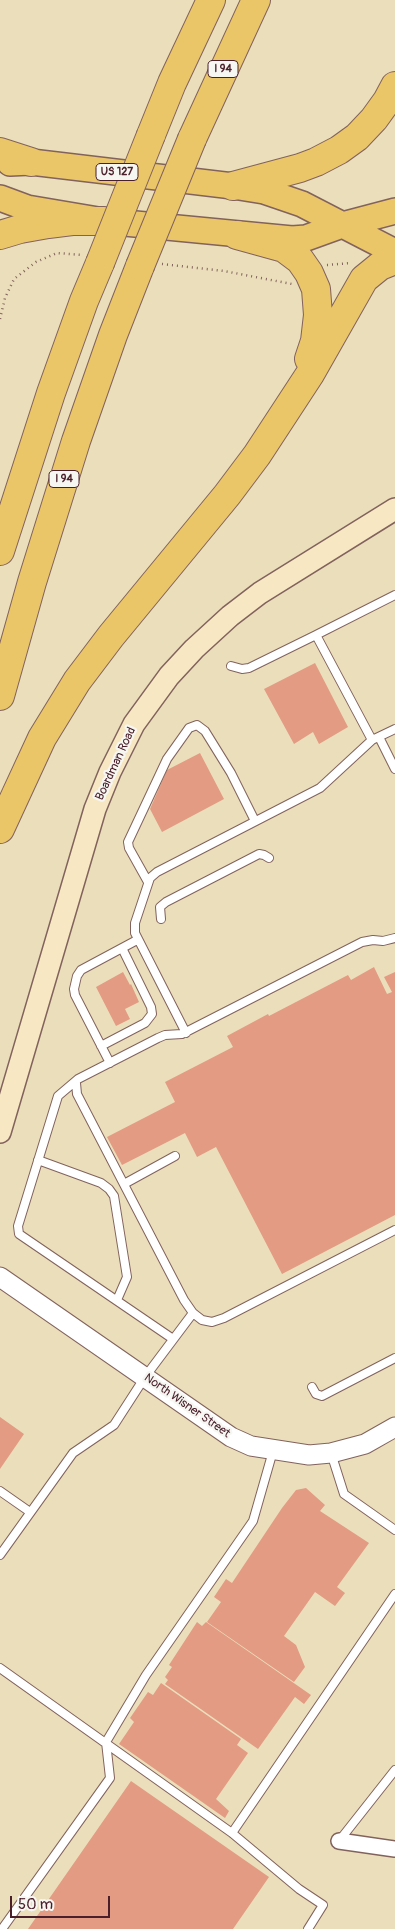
<!DOCTYPE html>
<style>
body{margin:0}
#map{position:relative;width:395px;height:1929px;overflow:hidden;background:#ebdebb;font-family:Pangolin,sans-serif}
canvas{display:block}
.scale{position:absolute;left:10px;top:1896px;width:100px;height:22px;box-sizing:border-box;border:2px solid #4a1f2b;border-top:0;padding-left:6px;font-size:15px;line-height:18px;white-space:nowrap;color:#4a1f2b;-webkit-text-stroke:4px #f6f6f2;paint-order:stroke}
</style>
<div id="map">
<canvas width="395" height="1929"></canvas>
<div class="scale">50 m</div>
</div>
<script>
const ctx = document.querySelector('canvas').getContext('2d');
ctx.lineJoin = 'round';
function fillPath(path, color) { ctx.fillStyle = color; ctx.fill(path, 'evenodd'); }
const shape = rows => new Path2D(rows.map(r => 'M' + r).join(''));
function strokePath(path, color, width, dash) { ctx.strokeStyle = color; ctx.lineWidth = width; ctx.lineCap = dash ? 'butt' : 'round'; ctx.setLineDash(dash || []); ctx.stroke(path); }
function write(font, color, halo, rows, align = 'center') {
  ctx.font = font + ' Pangolin,sans-serif'; ctx.lineWidth = 4.5; ctx.setLineDash([]); ctx.textBaseline = 'middle'; ctx.strokeStyle = halo; ctx.fillStyle = color; for (const [text, x, y, turn = 0] of rows) {
    ctx.save(); ctx.translate(x, y); ctx.rotate((+turn || 0) * Math.PI / 180); ctx.textAlign = isNaN(turn) ? turn : align; if (halo) ctx.strokeText(text, 0, 0); ctx.fillText(text, 0, 0); ctx.restore();
  }
}
const building = shape([
 [315,663,348,727,319,744,313,732,294,744,264,689],
 [200,753,224,799,162,832,150,809,167,770],
 [374,967,387,994,392,992,384,977,395,972,395,1215,282,1274,216,1147,197,1157,185,1133,122,1165,107,1137,175,1102,165,1082,233,1047,227,1036,268,1014,269,1016,348,975,351,980],
 [123,972,130,985,131,984,139,1002,125,1009,130,1019,116,1026,96,987],
 [0,1417,24,1434,0,1469],
 [306,1488,325,1505,320,1511,369,1543,337,1587,345,1593,335,1606,315,1592,284,1636,296,1645,305,1667,294,1682,207,1622,221,1602,214,1597,226,1579,232,1583,282,1508,296,1490],
 [197,1622,202,1626,206,1622,311,1695,304,1704,295,1697,258,1749,165,1684,168,1680,165,1677,172,1667,169,1665],
 [161,1683,241,1739,237,1745,248,1753,216,1799,229,1811,225,1818,119,1744,134,1722,130,1718,148,1692,153,1695],
 [131,1781,269,1877,233,1929,28,1929]
]);
const path = shape([
 [162,264,224,271,292,284],
 [327,265,351,263],
 [0,319,5,298,14,279,36,262,57,253,82,255]
]);
const service = shape([
 [316,635,395,595],
 [231,666,242,669,249,668,316,635,372,740],
 [379,737,395,769],
 [148,882,129,848,128,842,167,759,189,728,197,725,205,731,231,773,255,821],
 [161,919,160,907,166,902,259,854,264,855,269,858],
 [186,1033,135,933,135,923,150,878,157,872,320,788,372,740,395,729],
 [101,1046,145,1023,152,1014,151,1007,122,948],
 [110,1063,75,995,74,989,77,976,81,970,137,940],
 [76,1083,77,1094,184,1300,193,1313,202,1320,212,1322,224,1318,395,1230],
 [38,1160,101,1183,109,1189,114,1196,127,1277,117,1300],
 [124,1184,175,1156],
 [173,1339,19,1234,18,1226,58,1096,78,1079,158,1038,165,1035,182,1034,362,942,373,940,383,941,395,938],
 [312,1387,316,1394,322,1396,395,1358],
 [331,1453,344,1494,395,1530],
 [0,1491,30,1512],
 [0,1555,73,1453,114,1425,145,1377,193,1313],
 [0,1668,232,1833,299,1889,323,1905,308,1929],
 [232,1833,395,1594],
 [339,1841,395,1770],
 [2,1929,110,1778,106,1742,146,1675,253,1521,273,1451]
]);
const minor = shape([
 [339,1841,395,1849]
]);
const tertiary = shape([
 [0,1277,231,1437,251,1446,309,1455,331,1453,365,1444,395,1427]
]);
const secondary = shape([
 [0,1132,95,809,110,772,134,724,169,676,194,649,230,616,260,593,395,509]
]);
const primary = shape([
 [10,163,31,162,233,186,264,191,302,204,395,252],
 [0,198,27,208,104,221,292,239,306,238,342,225,395,211]
]);
const motorway = shape([
 [151,135,172,83,211,0],
 [192,139,256,0],
 [0,152,31,162],
 [233,186,300,168,316,162,339,150,357,137,374,119,387,101,395,86],
 [0,235,20,229,48,224,72,221,104,221],
 [237,235,284,248,300,260,309,273,316,289,318,315,315,341,309,359],
 [0,551,51,393,84,301,100,263],
 [0,696,32,582,76,441,113,335,140,266],
 [0,829,42,738,77,681,111,636,227,495,257,455,310,374,364,279,380,266,395,260]
]);
const motorwayBridge = shape([
 [100,263,151,135],
 [140,266,192,139]
]);
const shields = [
 [223,69,30],
 [117,172,42],
 [64,479,30]
];
const shieldNames = [
 ["I 94",223,69],
 ["US 127",117,172],
 ["I 94",64,479]
];
const streetNames = [
 ["Boardman Road",116,764,-65],
 ["North Wisner Street",187,1406,35]
];
fillPath(building, '#e39b83');
strokePath(service, '#82625d', 10);
strokePath(minor, '#82625d', 18);
strokePath(tertiary, '#82625d', 21);
strokePath(secondary, '#82625d', 24);
strokePath(primary, '#82625d', 28);
strokePath(motorway, '#82625d', 30);
strokePath(path, '#82625d', 2.5, [1, 4]);
strokePath(service, '#fff', 8);
strokePath(minor, '#fff', 15);
strokePath(tertiary, '#fff', 19);
strokePath(secondary, '#f7e8c3', 21);
strokePath(primary, '#eac669', 25);
strokePath(motorway, '#eac669', 28);
strokePath(motorwayBridge, '#82625d', 30, []);
strokePath(motorwayBridge, '#eac669', 28);
for (const [x, y, w] of shields) { const box = new Path2D(); box.roundRect(x - w / 2, y - 8.5, w, 17, 4); ctx.fillStyle = '#f6f6f2'; ctx.fill(box); strokePath(box, '#4a1f2b', 1); }
write('bold 11px', '#4a1f2b', null, shieldNames);
write('12px', '#4a1f2b', '#f6f6f2', streetNames);
</script>
